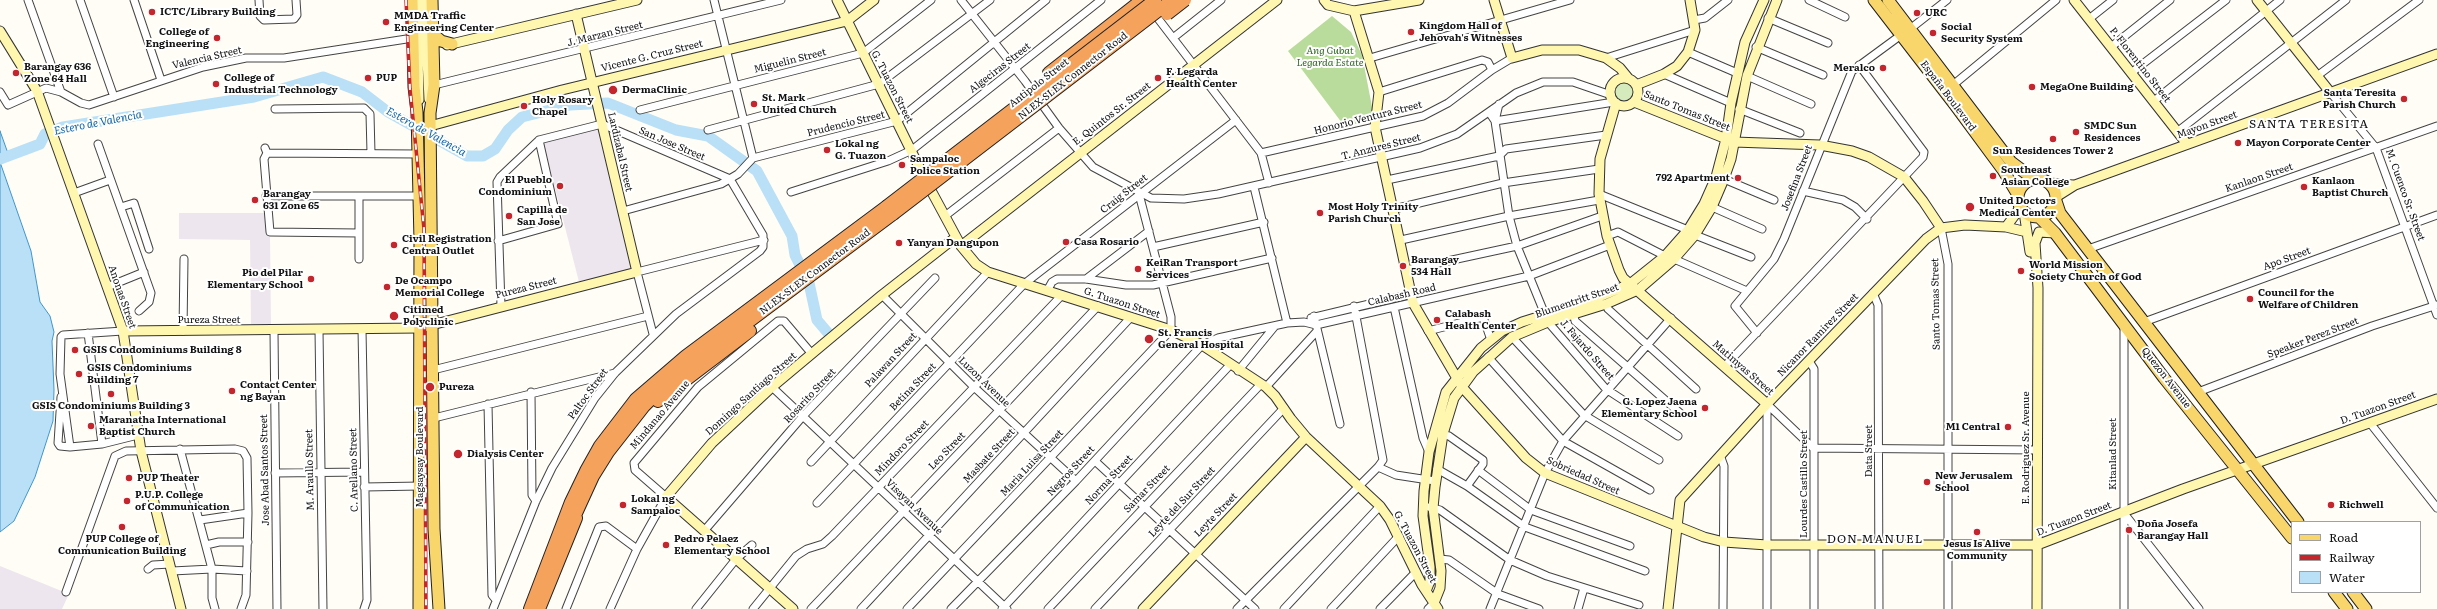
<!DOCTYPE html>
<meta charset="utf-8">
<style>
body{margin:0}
#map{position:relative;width:2437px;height:609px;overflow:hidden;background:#fffdf5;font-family:Literata,serif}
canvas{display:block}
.legend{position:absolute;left:2291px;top:521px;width:130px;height:72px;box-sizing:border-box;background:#fff;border:1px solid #a0a0a0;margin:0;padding:5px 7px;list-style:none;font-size:12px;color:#111}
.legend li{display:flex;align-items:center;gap:8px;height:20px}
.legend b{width:20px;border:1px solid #a0a0a0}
</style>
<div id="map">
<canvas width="2437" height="609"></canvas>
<ul class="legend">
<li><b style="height:5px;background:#f9d66b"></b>Road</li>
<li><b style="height:5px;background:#c4262e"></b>Railway</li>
<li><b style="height:11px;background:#b9e0f7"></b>Water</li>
</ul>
</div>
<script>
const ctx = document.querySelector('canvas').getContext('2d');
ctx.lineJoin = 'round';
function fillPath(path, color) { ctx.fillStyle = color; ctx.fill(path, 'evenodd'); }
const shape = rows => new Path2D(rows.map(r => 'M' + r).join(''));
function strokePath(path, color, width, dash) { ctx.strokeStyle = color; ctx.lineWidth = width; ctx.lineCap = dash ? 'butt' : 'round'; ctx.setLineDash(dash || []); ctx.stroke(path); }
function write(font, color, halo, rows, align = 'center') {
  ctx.font = font + ' Literata,serif'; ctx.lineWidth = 4; ctx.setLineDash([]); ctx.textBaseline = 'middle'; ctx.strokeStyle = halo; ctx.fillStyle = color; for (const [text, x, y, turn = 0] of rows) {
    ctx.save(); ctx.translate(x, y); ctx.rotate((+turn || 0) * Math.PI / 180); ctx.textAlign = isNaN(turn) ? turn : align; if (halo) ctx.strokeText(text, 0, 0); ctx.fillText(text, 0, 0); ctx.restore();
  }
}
const industrial = shape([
 [598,129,634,268,579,282,543,141],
 [179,213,266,213,266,233,270,235,271,324,251,324,250,240,179,239],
 [0,566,69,594,62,609,0,609]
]);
const green = shape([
 '1615 92a10 10 0 1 1 20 0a10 10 0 1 1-20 0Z'
]);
const forest = shape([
 [1332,16,1351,32,1362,55,1373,112,1368,120,1345,127,1288,51]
]);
const water = shape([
 [0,131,10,159,0,162,31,251,40,302,50,316,54,332,52,341,54,390,53,421,35,477,14,521,0,532,0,131]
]);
const river = shape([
 [0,159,40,144,45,134,63,127,254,97,323,77,362,92,388,112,467,156,483,156,495,149,508,130,522,117,570,105,608,103,676,130,708,136,757,171,792,236,795,255,809,283,817,320,828,333]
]);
const street = shape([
 [28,0,61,92],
 [80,0,114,97],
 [134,0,161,80],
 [259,0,260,16,264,20,294,19,297,15,296,0],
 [714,0,753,158],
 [961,0,1025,81,1059,128,1093,167,1151,198,1184,199,1218,194,1420,148,1457,134,1516,93,1543,82,1573,82,1611,95],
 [1809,0,1845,17],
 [1153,12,1261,153,1269,183],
 [1768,18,1828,43],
 [2089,19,2113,0],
 [1694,20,1705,18,1728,0],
 [1910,29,1947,0],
 [1173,38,1221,0],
 [1756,47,1823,75],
 [2111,47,2170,0],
 [1688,52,1737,73],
 [1370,58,1570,0],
 [1606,58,1695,30],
 [2131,73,2226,0],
 [1664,74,1731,103],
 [1747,76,1811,104],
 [2317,76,2419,0],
 [434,85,781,0],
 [1953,85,2056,0],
 [0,92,8,105,46,88,61,92,81,103,89,105,203,67,246,58,284,58,413,38],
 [1379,92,1482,60,1488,62,1492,70],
 [2330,92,2376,148,2437,315],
 [2154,101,2280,0],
 [1499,104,1495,121,1614,102],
 [275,109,364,108,370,114,371,153],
 [1739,109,1800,133],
 [640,110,863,53,931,0],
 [1489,112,1495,121,1509,216,1517,246,1548,322,1606,389,1678,436],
 [708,130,879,84,990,0],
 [2177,132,2346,0],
 [98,144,151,293,149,302,139,311],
 [265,148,267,153,264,159,270,232,359,233],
 [267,153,418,154],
 [1261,153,1423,116,1448,103,1492,70,1512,58],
 [1724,179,1774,200],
 [1387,180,1499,156,1506,149,1606,135],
 [1254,187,1287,323],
 [1803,191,1843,200,1855,207,1867,219],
 [791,192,888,161,912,150,1101,0],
 [74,193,110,180],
 [1599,194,1688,230],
 [266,196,419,196],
 [359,197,359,259],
 [121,207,134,203,149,249],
 [1712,207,1762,229],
 [1394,209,1503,183,1599,169],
 [623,211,721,184,738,174,753,158,897,121,1046,0],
 [945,216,1059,128],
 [1941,228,1948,264,1948,609],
 [1695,235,1751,257],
 [1607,236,1618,232,1665,256],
 [1401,240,1509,216,1599,200],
 [498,241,558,224,539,140],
 [1153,247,1264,222],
 [2088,249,2437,126],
 [1674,259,1747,291],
 [1406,270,1517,246,1602,216],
 [1086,279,1149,231],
 [107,287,144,272],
 [1047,291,1052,282,1057,279,1086,279,1126,285,1153,285,1272,258],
 [1873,293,1878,305,1879,609],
 [882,295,974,387,1076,481],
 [1606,304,1608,309,1696,389],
 [1394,307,1423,438,1429,452],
 [1314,316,1340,424],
 [1574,316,1575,321,1681,414],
 [1311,318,1411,294],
 [2144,322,2437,215],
 [362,329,367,600,364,609],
 [319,330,323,609],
 [183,331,184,259],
 [274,331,277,609],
 [1428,331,1483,317,1491,340],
 [88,333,102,444],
 [1757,333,1735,306,1774,259,1784,239,1852,71,1901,35],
 [653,334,637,272,764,240],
 [1512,337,1584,415,1659,460],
 [1488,357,1563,441,1650,490],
 [1809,361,1814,369,1814,609],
 [1725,366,1923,157,1924,152,1859,65],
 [433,370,648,316],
 [1238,371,1275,326],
 [772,387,1007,609],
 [1266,387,1317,331],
 [531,392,532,495,536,501],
 [2198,392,2372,326,2437,305],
 [61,397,58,443,60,446,70,447,102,444,138,435],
 [488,404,492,595,496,600],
 [1767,404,1813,448,2038,450],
 [1767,404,1767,609],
 [434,418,615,373],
 [2370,423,2437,508],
 [1440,434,1449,436,1483,460,1483,464,1467,486],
 [70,447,60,374,61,337,63,335,123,331],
 [180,449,212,569,212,598,215,609],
 [1720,455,1724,466,1723,609],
 [1095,461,1255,609],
 [811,462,988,272],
 [1378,467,1396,475,1435,481],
 [1437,469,1467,486,1525,527,1645,571],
 [1478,470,1531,510,1630,546],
 [275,473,364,472],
 [364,487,421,486],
 [817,503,1024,284,1236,120],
 [1429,507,1440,510,1510,560,1547,576,1639,605],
 [2123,512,2199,609],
 [200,520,248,513],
 [704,531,803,416,935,278],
 [206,545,219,542,248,542],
 [1440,559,1449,560,1498,594,1539,609],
 [148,569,153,565,170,564],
 [172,571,212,569,247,571],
 [66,592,115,456,126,451,235,449,243,451,247,458,248,513,246,595,241,609],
 [493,609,536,501,552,468,595,398,615,373,676,314,760,251,763,247,763,235,730,179,602,124,539,140,500,177,497,182,501,306],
 [566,609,599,527,606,526,637,549],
 [610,609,637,549,666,497,635,470,634,463,698,387,778,321,784,321,812,354],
 [696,609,736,559,752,545],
 [753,609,796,556,807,549,823,544,832,536,1062,295],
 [811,609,1098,306],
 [861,609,1131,317],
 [907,609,1171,330,1171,317,1139,194],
 [951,609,1076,481,1202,345,1218,338,1287,323,1304,322,1316,325,1529,276,1610,245],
 [1002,609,1230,365],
 [1048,609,1261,384],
 [1095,609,1284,408],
 [1237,609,1378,467,1383,460,1354,306],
 [1284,609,1380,506],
 [1331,609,1399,536],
 [1380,609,1416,572],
 [1428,609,1434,603],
 [1490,609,1545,473,1563,441,1671,318],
 [1578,609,1584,588],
 [2124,609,2124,324]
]);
const secondary = shape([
 [417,0,419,100],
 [424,0,429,99],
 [837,0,927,183,961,246,976,264,988,272,1171,330,1202,345,1266,387,1275,396,1291,419,1306,437,1380,506,1390,520,1422,585,1438,609],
 [1324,0,1328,5,1354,11,1379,92,1375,127,1413,303,1462,387,1526,458,1545,473,1704,537,1724,542,1767,545,2037,545,2183,489,2437,399],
 [1494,0,1512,58,1542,50,1579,50,1606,58,1620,68,1629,79],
 [2074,0,2187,144],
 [2257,0,2330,92],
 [1354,11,1419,0],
 [0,31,37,91,123,331,141,451,181,609],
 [447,45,637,0],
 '1610 92a14 14 0 1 1 28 0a14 14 0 1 1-28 0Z',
 [1636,85,1664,74,1677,66,1688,52,1695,30,1690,0],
 [1634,102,1734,142,1820,145,1852,151,1869,157,1904,177,1923,201,1941,228],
 [1616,103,1600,159,1599,194,1607,236,1619,270,1623,278,1767,404],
 [430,126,562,90,847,21,874,0],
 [2049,183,2073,185],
 [2056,197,2075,185,2437,54],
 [2024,212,2030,252],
 [2006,227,2020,208],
 [961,246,1277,0],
 [123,331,420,328,637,272,576,14],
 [1426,591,1430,581,1430,567,1423,516,1424,491,1429,452,1446,392,1481,348,1502,331,1522,322,1589,301,1630,284,1665,256,1688,230,1704,204,1716,177,1726,139,1731,103,1745,42,1764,0],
 [1434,603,1440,588,1441,571,1433,508,1435,487,1443,434,1454,398,1473,372,1512,337,1548,322,1606,304,1638,290,1674,259,1695,235,1712,207,1724,179,1731,159,1747,76,1777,0],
 [793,609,666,497,712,443,772,387,882,295,956,237],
 [1143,609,1306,437],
 [1668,609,1680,500,1767,404,1926,239,1941,228,1965,225,2006,227,2027,232],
 [2037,609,2038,288,2035,243,2039,232,2055,233]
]);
const primary = shape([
 [412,0,414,87,417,112,420,241,419,609],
 [432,0,434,85,430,113,434,529,439,609],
 [1874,0,1955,105,2003,170,2018,195],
 [1888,0,2011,162,2027,174,2038,179],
 [433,34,441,41,452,44],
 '2018 198a19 19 0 1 1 38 0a19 19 0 1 1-38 0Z',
 [2056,201,2060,213,2298,522],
 [2039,217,2055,233,2164,378,2292,538],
 [2334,592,2347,609],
 [2353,592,2366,609]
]);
const highway = shape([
 [1049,73,1142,0],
 [658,401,750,331],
 [571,524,593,476,608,452,644,406,667,383,692,364,893,214],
 [530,609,571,502,586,471,600,446,636,399,686,356,886,207],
 [539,609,576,518]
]);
const rail = shape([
 [406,0,410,89,424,229,426,609]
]);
const highwayBridge = shape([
 [1167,14,1185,0],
 [886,207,1155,0],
 [893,214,1172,0]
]);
const markers = [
 [152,12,4,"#c4262e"],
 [1917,13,4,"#c4262e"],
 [386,22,4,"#c4262e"],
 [1411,32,4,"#c4262e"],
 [1933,33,4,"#c4262e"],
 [217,38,4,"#c4262e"],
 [1883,68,4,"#c4262e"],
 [16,73,4,"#c4262e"],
 [368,78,4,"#c4262e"],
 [1158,78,4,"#c4262e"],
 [216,84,4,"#c4262e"],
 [2032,87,4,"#c4262e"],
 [613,90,5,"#c4262e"],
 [2404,99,4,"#c4262e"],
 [754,104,4,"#c4262e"],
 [524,106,4,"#c4262e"],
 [2076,132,4,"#c4262e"],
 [2053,139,4,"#c4262e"],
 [2238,143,4,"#c4262e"],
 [827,150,4,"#c4262e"],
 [902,165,4,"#c4262e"],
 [1993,176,4,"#c4262e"],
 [1738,178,4,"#c4262e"],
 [560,186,4,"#c4262e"],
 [2304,187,4,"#c4262e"],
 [255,200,4,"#c4262e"],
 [1970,207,5,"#c4262e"],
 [1320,213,4,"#c4262e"],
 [509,216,4,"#c4262e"],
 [1066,242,4,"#c4262e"],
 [899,243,4,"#c4262e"],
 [394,245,4,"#c4262e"],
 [1403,266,4,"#c4262e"],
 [1138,269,4,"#c4262e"],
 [2021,271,4,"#c4262e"],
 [311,279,4,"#c4262e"],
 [387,287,4,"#c4262e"],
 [2250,299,4,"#c4262e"],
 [394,316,5,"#c4262e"],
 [1437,320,4,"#c4262e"],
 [1149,339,5,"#c4262e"],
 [75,350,4,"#c4262e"],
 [79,374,4,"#c4262e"],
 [430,387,5,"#c4262e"],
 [232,391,4,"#c4262e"],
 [111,394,4,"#c4262e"],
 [1705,408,4,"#c4262e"],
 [91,426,4,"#c4262e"],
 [2008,427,4,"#c4262e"],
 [458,454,5,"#c4262e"],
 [129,478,4,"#c4262e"],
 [1927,482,4,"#c4262e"],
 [127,501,4,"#c4262e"],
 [623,505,4,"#c4262e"],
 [2331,505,4,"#c4262e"],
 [122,527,4,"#c4262e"],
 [2129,530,4,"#c4262e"],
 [1977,532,4,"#c4262e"],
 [666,545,4,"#c4262e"]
];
const poiNames = [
 ["ICTC/Library Building",160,12],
 ["URC",1925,13],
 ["MMDA Traffic",394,16],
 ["Engineering Center",394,28],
 ["Kingdom Hall of",1419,26],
 ["Jehovah's Witnesses",1419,38],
 ["Social",1941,27],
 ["Security System",1941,39],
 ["College of",209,32,"right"],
 ["Engineering",209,44,"right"],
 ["Barangay 636",24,67],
 ["Zone 64 Hall",24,79],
 ["Meralco",1875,68,"right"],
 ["F. Legarda",1166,72],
 ["Health Center",1166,84],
 ["College of",224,78],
 ["Industrial Technology",224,90],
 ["PUP",376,78],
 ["MegaOne Building",2040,87],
 ["DermaClinic",622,90],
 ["Santa Teresita",2396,93,"right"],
 ["Parish Church",2396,105,"right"],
 ["St. Mark",762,98],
 ["United Church",762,110],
 ["Holy Rosary",532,100],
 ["Chapel",532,112],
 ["SMDC Sun",2084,126],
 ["Residences",2084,138],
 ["Mayon Corporate Center",2246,143],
 ["Lokal ng",835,144],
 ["G. Tuazon",835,156],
 ["Sun Residences Tower 2",2053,151,"center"],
 ["Sampaloc",910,159],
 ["Police Station",910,171],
 ["Southeast",2001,170],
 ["Asian College",2001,182],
 ["792 Apartment",1730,178,"right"],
 ["El Pueblo",552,180,"right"],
 ["Condominium",552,192,"right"],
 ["Kanlaon",2312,181],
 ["Baptist Church",2312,193],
 ["Barangay",263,194],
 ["631 Zone 65",263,206],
 ["United Doctors",1979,201],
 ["Medical Center",1979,213],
 ["Most Holy Trinity",1328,207],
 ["Parish Church",1328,219],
 ["Capilla de",517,210],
 ["San Jose",517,222],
 ["Civil Registration",402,239],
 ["Central Outlet",402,251],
 ["Casa Rosario",1074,242],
 ["Yanyan Dangupon",907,243],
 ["Barangay",1411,260],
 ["534 Hall",1411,272],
 ["KeiRan Transport",1146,263],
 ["Services",1146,275],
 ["World Mission",2029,265],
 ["Society Church of God",2029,277],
 ["Pio del Pilar",303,273,"right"],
 ["Elementary School",303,285,"right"],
 ["De Ocampo",395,281],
 ["Memorial College",395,293],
 ["Council for the",2258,293],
 ["Welfare of Children",2258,305],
 ["Citimed",403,310],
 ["Polyclinic",403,322],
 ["Calabash",1445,314],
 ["Health Center",1445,326],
 ["St. Francis",1158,333],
 ["General Hospital",1158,345],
 ["GSIS Condominiums Building 8",83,350],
 ["GSIS Condominiums",87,368],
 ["Building 7",87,380],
 ["Contact Center",240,385],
 ["ng Bayan",240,397],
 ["Pureza",439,387],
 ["G. Lopez Jaena",1697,402,"right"],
 ["Elementary School",1697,414,"right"],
 ["GSIS Condominiums Building 3",111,406,"center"],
 ["Maranatha International",99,420],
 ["Baptist Church",99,432],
 ["M1 Central",2000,427,"right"],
 ["Dialysis Center",467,454],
 ["New Jerusalem",1935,476],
 ["School",1935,488],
 ["PUP Theater",137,478],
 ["P.U.P. College",135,495],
 ["of Communication",135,507],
 ["Lokal ng",631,499],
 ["Sampaloc",631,511],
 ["Richwell",2339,505],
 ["Doña Josefa",2137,524],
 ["Barangay Hall",2137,536],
 ["PUP College of",122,539,"center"],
 ["Communication Building",122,551,"center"],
 ["Pedro Pelaez",674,539],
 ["Elementary School",674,551],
 ["Jesus Is Alive",1977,544,"center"],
 ["Community",1977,556,"center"]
];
const streetNames = [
 ["J. Marzan Street",605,34,-14],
 ["Vicente G. Cruz Street",652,56,-14],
 ["Valencia Street",207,58,-13],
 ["Miguelin Street",790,61,-14],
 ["P. Florentino Street",2140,65,52],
 ["Algeciras Street",1000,68,-38],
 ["NLEX-SLEX Connector Road",1073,76,-38],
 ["Antipolo Street",1039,83,-38],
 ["G. Tuazon Street",892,87,63],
 ["España Boulevard",1948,96,53],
 ["Santo Tomas Street",1687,111,22],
 ["E. Quintos Sr. Street",1112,114,-38],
 ["Honorio Ventura Street",1368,118,-14],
 ["Prudencio Street",846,124,-14],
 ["Mayon Street",2207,125,-20],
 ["San Jose Street",672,144,23],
 ["T. Anzures Street",1381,147,-14],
 ["Lardizabal Street",620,152,77],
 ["Josefina Street",1797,178,-69],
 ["Kanlaon Street",2259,178,-19],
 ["Craig Street",1124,194,-38],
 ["M. Cuenco Sr. Street",2405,195,70],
 ["Apo Street",2287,259,-20],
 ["NLEX-SLEX Connector Road",815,272,-37],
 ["Pureza Street",526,288,-14],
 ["Calabash Road",1402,295,-13],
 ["Anonas Street",122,297,71],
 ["Blumentritt Street",1577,301,-19],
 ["G. Tuazon Street",1122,303,18],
 ["Santo Tomas Street",1936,304,-91],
 ["Pureza Street",209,320],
 ["Nicanor Ramirez Street",1818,335,-46],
 ["Speaker Perez Street",2313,338,-21],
 ["J. Fajardo Street",1587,350,49],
 ["Palawan Street",891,360,-47],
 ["Matimyas Street",1743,368,41],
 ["Quezon Avenue",2166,378,52],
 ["Luzon Avenue",984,382,44],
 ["Betina Street",913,387,-46],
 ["Paltoc Street",588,394,-54],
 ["Domingo Santiago Street",751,394,-42],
 ["Rosarito Street",810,396,-47],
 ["D. Tuazon Street",2378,408,-20],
 ["Mindanao Avenue",660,415,-50],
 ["Mindoro Street",902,448,-46],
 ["E. Rodriguez Sr. Avenue",2026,448,-90],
 ["Leo Street",947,451,-46],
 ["Data Street",1869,451,-90],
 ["Kitanlad Street",2113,454,-90],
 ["Masbate Street",989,456,-47],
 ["Magsaysay Boulevard",420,457,-90],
 ["Maria Luisa Street",1032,463,-47],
 ["Jose Abad Santos Street",265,470,-91],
 ["M. Araullo Street",310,470,-91],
 ["C. Arellano Street",354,470,-91],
 ["Negros Street",1071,471,-47],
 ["Sobriedad Street",1583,476,24],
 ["Norma Street",1109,480,-47],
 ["Lourdes Castillo Street",1804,484,-90],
 ["Samar Street",1147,489,-46],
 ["Leyte del Sur Street",1182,502,-47],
 ["Visayan Avenue",914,507,44],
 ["Leyte Street",1216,515,-46],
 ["D. Tuazon Street",2074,519,-21],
 ["G. Tuazon Street",1415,547,62]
];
const parkNames = [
 ["Ang Gubat",1330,51],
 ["Legarda Estate",1330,63]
];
const waterNames = [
 ["Estero de Valencia",98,123,-11],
 ["Estero de Valencia",426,132,29]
];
const quarterNames = [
 ["SANTA TERESITA",2309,124],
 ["DON MANUEL",1875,539]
];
fillPath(industrial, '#eee6ef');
fillPath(green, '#d5ebbd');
fillPath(forest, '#b9dc9c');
fillPath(water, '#b9e0f7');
strokePath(water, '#3f96cf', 1);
strokePath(river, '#b9e0f7', 11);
strokePath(street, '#444', 9);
strokePath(secondary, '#333', 11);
strokePath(primary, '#222', 13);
strokePath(highway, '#222', 14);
strokePath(street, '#fff', 7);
strokePath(secondary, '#fff6b0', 9);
strokePath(primary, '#f9d66b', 11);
strokePath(highway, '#f5a25d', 12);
strokePath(rail, '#c4262e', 3.5);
strokePath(rail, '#fff', 2, [6]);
strokePath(highwayBridge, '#222', 14, []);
strokePath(highwayBridge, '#f5a25d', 12);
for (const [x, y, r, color] of markers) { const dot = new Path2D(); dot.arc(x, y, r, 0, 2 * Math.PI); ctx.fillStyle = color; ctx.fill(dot); strokePath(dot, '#fff', 1.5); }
write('bold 10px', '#111', '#fff', poiNames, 'left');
write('10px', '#111', '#fff', streetNames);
write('italic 10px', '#2f6b1f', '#fff', parkNames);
write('italic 11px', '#1768a6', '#fff', waterNames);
ctx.letterSpacing = '1px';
write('12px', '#111', '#fff', quarterNames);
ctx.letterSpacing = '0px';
</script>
